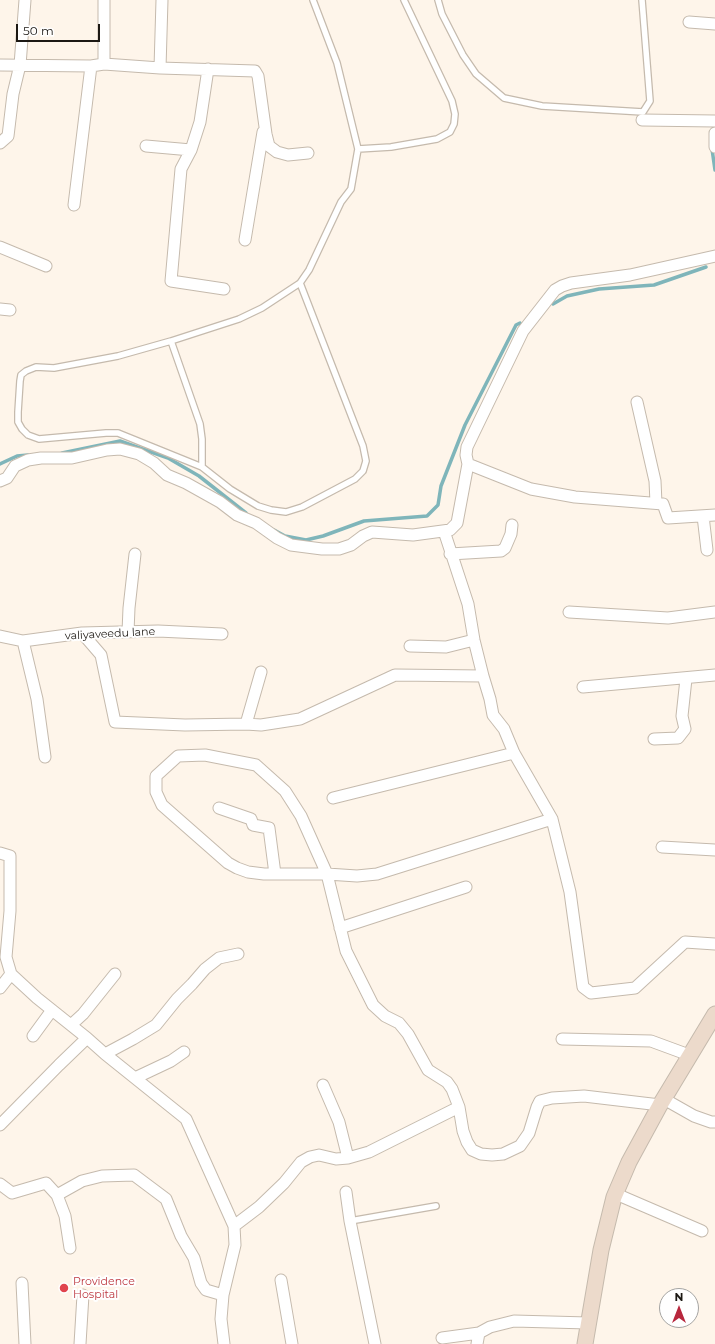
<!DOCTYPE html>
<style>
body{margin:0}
#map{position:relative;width:715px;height:1344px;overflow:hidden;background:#fef5ea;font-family:Montserrat,sans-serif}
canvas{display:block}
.north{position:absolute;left:659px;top:1288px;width:40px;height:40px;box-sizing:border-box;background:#fff;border:1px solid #a4a3a1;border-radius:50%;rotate:0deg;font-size:11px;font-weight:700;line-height:16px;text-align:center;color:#1c1813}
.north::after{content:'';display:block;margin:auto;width:14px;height:18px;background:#b8273d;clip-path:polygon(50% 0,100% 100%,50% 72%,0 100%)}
.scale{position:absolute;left:16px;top:24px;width:84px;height:18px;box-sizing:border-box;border:2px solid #1c1813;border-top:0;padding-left:5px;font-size:12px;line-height:14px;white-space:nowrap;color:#1c1813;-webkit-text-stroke:3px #fff;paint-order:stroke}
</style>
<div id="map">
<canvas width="715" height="1344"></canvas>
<div class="north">N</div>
<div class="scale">50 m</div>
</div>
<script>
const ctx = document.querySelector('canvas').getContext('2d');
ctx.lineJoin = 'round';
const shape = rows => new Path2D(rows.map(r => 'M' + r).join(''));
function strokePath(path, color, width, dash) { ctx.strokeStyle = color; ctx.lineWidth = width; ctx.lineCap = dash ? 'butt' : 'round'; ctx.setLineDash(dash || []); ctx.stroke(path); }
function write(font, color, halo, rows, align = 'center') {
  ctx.font = font + ' Montserrat,sans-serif'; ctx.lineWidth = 4; ctx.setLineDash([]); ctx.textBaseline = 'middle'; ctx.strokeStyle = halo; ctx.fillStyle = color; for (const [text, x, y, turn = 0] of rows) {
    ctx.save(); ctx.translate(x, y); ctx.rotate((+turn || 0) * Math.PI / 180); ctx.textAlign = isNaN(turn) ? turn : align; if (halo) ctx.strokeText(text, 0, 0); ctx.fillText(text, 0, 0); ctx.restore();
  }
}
const stream = shape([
 [712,149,715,170],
 [553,304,567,296,599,289,654,285,706,267],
 [62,453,120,441,168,458,199,476,246,513],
 [0,464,17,456,28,455],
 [274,530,285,536,306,540,323,536,364,521,427,516,438,505,441,486,465,425,516,325,520,323]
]);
const lane = shape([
 [438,0,442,14,463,55,476,74,504,98,542,106,643,112,650,101,642,0],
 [358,149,391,147,437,139,450,132,454,124,455,114,452,101,404,0],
 [300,283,363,446,366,461,363,471,355,479,302,507,286,512,271,510,258,506,230,489,202,467,118,433,106,433,39,439,28,435,22,429,18,422,18,412,20,381,21,375,26,371,36,367,54,368,118,356,171,341,239,319,262,308,300,283,309,270,341,202,351,189,358,149,337,63,313,0],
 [171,341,200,424,202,439,202,467],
 [350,1221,436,1206]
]);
const street = shape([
 [104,0,104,64],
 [689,22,715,24],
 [0,65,91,66,104,64,160,68,255,71,258,76,266,134,269,146,277,152,288,155,308,153],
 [160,68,162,0],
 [208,69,200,122,191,150,181,169,171,281,224,289],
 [642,120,715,121],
 [715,133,715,147],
 [0,143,8,136,13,94,20,65,25,0],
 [146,146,191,150],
 [74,205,91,66],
 [245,240,263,132],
 [0,247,46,266],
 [0,309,10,310],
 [637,402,655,481,656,503],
 [468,464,466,455,467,447,523,331,555,290,562,286,571,283,630,275,715,256],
 [0,481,7,478,15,466,28,460,41,458,72,458,107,450,120,449,139,454,154,463,167,475,186,483,220,502,237,515,256,523,277,538,291,545,322,549,339,549,351,545,363,536,372,532,413,535,450,530,457,523,468,464,531,489,575,497,663,504,668,518,715,515],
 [703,516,707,550],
 [444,531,468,604,474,640,483,676,490,699,493,715,504,729,514,753,552,819,570,892,583,987,591,993,635,988,685,942,715,944],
 [450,554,501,551,505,548,511,534,512,525],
 [569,612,668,618,715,612],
 [128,632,129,608,135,554],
 [82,633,101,655,115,722,185,725,246,724,261,725,300,719,395,675,483,676],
 [0,636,23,641,82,633,158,631,222,634],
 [23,641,37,699,45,757],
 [410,646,446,647,474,640],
 [583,687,715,675],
 [246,724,261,672],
 [654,739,678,738,685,729,682,716,686,679],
 [333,798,514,753],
 [219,808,251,819,253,825,269,828,275,874],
 [662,847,715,850],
 [0,853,10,856,10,911,6,957,11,974,37,998,87,1038,105,1054,186,1119,234,1226],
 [340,928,466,887],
 [0,988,11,974],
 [71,1025,83,1014,115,974],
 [33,1036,52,1010],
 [562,1039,651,1041,689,1055],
 [105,1054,133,1039,156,1025,177,999,192,984,205,969,219,958,238,954],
 [135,1078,171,1061,184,1052],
 [323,1085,339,1122,348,1158],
 [664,1099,694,1116,711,1122,715,1122],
 [459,1107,463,1131,467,1142,472,1150,481,1154,492,1155,503,1154,520,1146,529,1133,537,1107,540,1101,552,1098,584,1096,660,1105],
 [0,1125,59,1065,87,1038],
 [0,1184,12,1193,46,1183,57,1195,65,1216,70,1248],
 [346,1192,350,1221,375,1344],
 [616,1194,702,1231],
 [57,1195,82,1181,102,1176,134,1175,166,1199,181,1236,194,1258,201,1283,206,1290,223,1295],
 [281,1280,292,1344],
 [22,1283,25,1344],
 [442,1338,479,1333],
 [80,1344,83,1295],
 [224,1344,221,1319,223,1295,235,1245,234,1226,259,1207,284,1183,301,1162,310,1157,319,1155,336,1159,348,1158,369,1152,459,1107,452,1089,447,1082,428,1070,408,1034,399,1023,385,1016,373,1005,346,951,327,874,301,816,285,791,256,765,205,755,178,756,156,776,156,792,162,805,228,863,237,868,248,872,264,874,327,874,357,876,377,874,552,819],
 [477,1344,479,1333,490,1327,514,1321,588,1323]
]);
const secondary = shape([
 [585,1344,601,1250,614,1197,629,1162,660,1105,715,1014]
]);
const markers = [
 [64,1288,5,"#e0444e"]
];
const streetNames = [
 ["valiyaveedu lane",110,634,-3]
];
const healthNames = [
 ["Providence",73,1282],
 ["Hospital",73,1295]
];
strokePath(stream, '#7fb5ba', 3.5);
strokePath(lane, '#c5baad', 8);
strokePath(street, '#c5baad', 13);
strokePath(secondary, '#c5baad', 17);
strokePath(lane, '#fff', 5.5);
strokePath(street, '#fff', 11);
strokePath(secondary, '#ecdacb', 15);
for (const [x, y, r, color] of markers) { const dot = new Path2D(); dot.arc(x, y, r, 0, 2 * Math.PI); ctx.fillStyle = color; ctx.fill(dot); strokePath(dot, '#fff', 1.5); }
write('11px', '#1c1813', '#fff', streetNames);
write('11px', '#be3a42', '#fff', healthNames, 'left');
</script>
